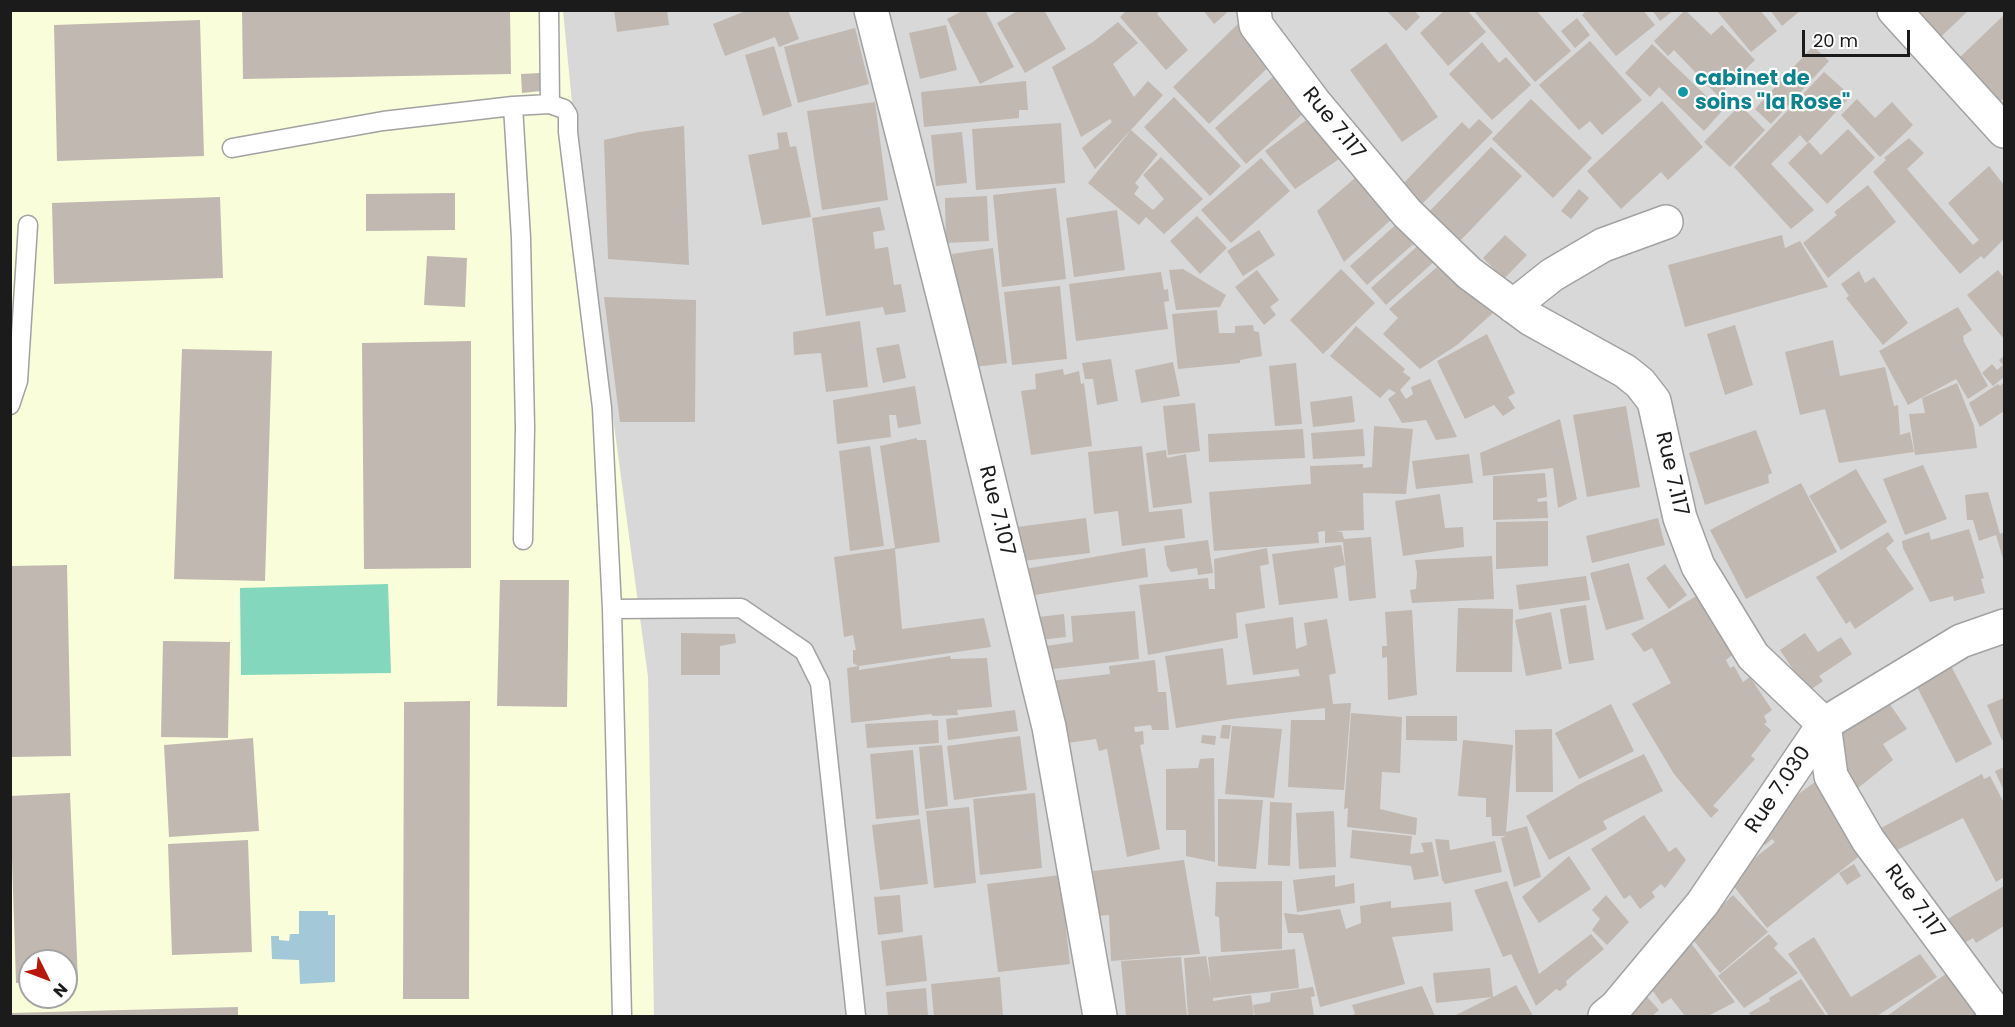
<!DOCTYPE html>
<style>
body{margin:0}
#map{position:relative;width:2015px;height:1027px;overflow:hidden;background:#ece9e1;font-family:Poppins,sans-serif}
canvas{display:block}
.frame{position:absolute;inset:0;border:12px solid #1b1b1b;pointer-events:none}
.north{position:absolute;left:18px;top:949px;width:60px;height:60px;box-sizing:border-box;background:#fff;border:2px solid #a4a4a4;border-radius:50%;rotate:132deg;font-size:16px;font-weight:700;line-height:24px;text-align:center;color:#1b1b1b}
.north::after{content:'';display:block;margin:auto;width:21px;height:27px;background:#ba170c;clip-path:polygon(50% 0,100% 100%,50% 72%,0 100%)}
.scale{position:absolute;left:1802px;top:30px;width:108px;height:27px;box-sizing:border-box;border:3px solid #1b1b1b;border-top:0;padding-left:8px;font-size:18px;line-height:21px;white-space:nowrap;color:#1b1b1b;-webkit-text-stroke:4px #fff;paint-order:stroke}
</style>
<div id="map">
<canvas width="2015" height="1027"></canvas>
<div class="frame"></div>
<div class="north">N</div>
<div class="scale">20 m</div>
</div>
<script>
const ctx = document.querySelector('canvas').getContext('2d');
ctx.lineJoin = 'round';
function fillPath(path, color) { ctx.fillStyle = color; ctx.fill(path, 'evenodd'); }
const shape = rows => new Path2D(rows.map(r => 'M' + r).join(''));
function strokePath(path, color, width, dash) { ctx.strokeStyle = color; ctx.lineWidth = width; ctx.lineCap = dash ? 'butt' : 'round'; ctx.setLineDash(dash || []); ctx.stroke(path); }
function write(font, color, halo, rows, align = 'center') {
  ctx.font = font + ' Poppins,sans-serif'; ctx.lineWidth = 4.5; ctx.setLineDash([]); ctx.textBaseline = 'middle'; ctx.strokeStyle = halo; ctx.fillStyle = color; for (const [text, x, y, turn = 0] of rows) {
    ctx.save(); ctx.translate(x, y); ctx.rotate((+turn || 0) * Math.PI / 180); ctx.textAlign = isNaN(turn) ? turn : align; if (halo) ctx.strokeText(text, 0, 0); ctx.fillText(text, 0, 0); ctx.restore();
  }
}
const residential = shape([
 [10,11,2004,11,2004,1016,11,1016],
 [30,961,66,961,66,997,30,997]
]);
const education = shape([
 [10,11,563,11,576,143,648,677,654,1016,11,1016],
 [30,961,66,961,66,997,30,997]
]);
const pitch = shape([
 [388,584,391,673,241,675,240,588]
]);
const water = shape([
 [299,911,328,911,328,915,335,915,335,982,300,984,299,960,272,959,271,936,279,936,279,940,289,941,290,934,299,934]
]);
const building = shape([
 [242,10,510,10,511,74,243,79],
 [614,10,667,10,669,25,617,32],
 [748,10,788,10,799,39,779,47,775,37,725,56,713,24],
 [964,10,985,10,1014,67,980,84,947,19],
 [1019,10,1044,10,1066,49,1025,73,997,23],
 [1127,10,1160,10,1157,14,1188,50,1166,70,1120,17],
 [1203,10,1230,10,1214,24],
 [1386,10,1414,10,1420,17,1406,31],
 [1445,10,1467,10,1486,32,1448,66,1420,33],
 [1473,10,1536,10,1571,51,1535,82],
 [1587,10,1643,10,1655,25,1616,56,1582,15],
 [1652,10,1674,10,1660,21],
 [1685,10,1711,35,1722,25,1755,60,1718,96,1674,50,1668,56,1654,41],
 [1716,10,1760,10,1777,31,1751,52],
 [1770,10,1801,10,1782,26],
 [1890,10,1969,10,1925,52],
 [2004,15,2004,98,1995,106,1957,60],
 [1577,18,1590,35,1575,48,1561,31],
 [200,20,204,156,57,161,54,25],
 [1242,20,1278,58,1209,124,1173,87],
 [1118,22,1138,43,1113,64,1134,97,1148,81,1163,95,1095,169,1082,148,1112,122,1110,119,1081,137,1052,67,1093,42],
 [946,25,957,70,920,79,909,33],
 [855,28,869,84,798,103,784,47],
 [1590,41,1642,100,1602,135,1590,121,1579,130,1539,85],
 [1482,42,1499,63,1506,57,1531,85,1492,120,1449,74],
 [1386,43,1438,117,1402,142,1350,70],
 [1652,44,1722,111,1704,131,1659,87,1650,97,1625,73],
 [774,46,792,106,763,116,745,55],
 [1813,46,1829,61,1771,124,1755,109],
 [1824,72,1851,96,1807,143,1800,135,1771,164,1814,210,1791,229,1734,167],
 [540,73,541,91,522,93,521,74],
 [1275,75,1306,111,1246,164,1215,128],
 [1026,81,1028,110,1019,110,1019,118,924,127,921,92],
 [1174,97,1241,166,1210,196,1144,127],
 [1531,99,1592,158,1553,198,1492,139],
 [1857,99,1875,118,1892,102,1913,125,1880,157,1841,115],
 [1662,101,1703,147,1668,180,1661,172,1621,209,1587,171],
 [875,102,888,200,822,210,807,111],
 [1740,105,1765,130,1730,167,1704,142],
 [1313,115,1342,157,1295,189,1265,151],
 [1479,119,1493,132,1422,204,1402,185,1462,122,1469,129],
 [1061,123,1065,183,976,190,972,129],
 [684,126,689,265,608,259,604,140,639,132],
 [1848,129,1875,158,1827,204,1788,163,1809,142,1821,155],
 [1131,130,1158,154,1135,183,1139,187,1134,194,1153,210,1164,199,1143,175,1161,157,1203,199,1164,234,1146,217,1139,225,1088,183],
 [787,132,790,147,796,146,811,217,762,225,748,155,779,149,777,133],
 [962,132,967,183,936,186,931,135],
 [1909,138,1924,153,1907,169,1973,245,1979,240,1948,203,1989,166,2004,185,2004,239,1984,259,1981,256,1960,274,1873,172,1886,160,1884,158],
 [1491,147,1522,176,1461,240,1430,211],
 [1261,158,1290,191,1231,243,1201,210],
 [1355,178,1393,218,1344,262,1317,211],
 [1868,185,1896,222,1828,278,1803,243,1837,215,1834,212],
 [1056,188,1066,279,1002,287,993,195],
 [1579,189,1589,198,1571,219,1561,211],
 [455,193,455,230,366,231,366,194],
 [987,196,989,241,946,243,945,198],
 [220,197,223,278,54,284,52,203],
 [880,207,885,230,873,232,875,249,888,247,894,285,901,284,906,312,885,315,883,307,826,316,812,218],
 [1117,210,1125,270,1074,277,1066,218],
 [1197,216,1227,248,1200,274,1170,241],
 [1401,220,1419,239,1367,285,1350,266],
 [1259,230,1275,255,1243,276,1227,251],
 [1505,235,1527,255,1504,279,1483,258],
 [1782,235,1785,248,1800,241,1828,287,1685,327,1668,265],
 [1422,242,1437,259,1386,305,1371,288],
 [993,248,1007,363,967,368,952,254],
 [427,256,467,258,465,307,424,305],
 [1444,261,1494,312,1457,345,1420,369,1383,334,1398,318,1389,309],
 [1183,269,1226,295,1220,307,1176,310,1169,270],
 [1341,269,1375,303,1323,354,1290,320],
 [1257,270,1279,300,1270,307,1276,315,1264,325,1235,287],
 [1998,270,2004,278,2004,339,1967,295],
 [1859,271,1865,283,1874,277,1908,323,1883,345,1846,298,1849,296,1841,284],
 [1161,272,1164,290,1168,289,1169,301,1164,302,1168,329,1076,341,1069,284],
 [1060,286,1067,359,1012,365,1004,292],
 [604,297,696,300,695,422,620,422],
 [1958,307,1972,330,1963,336,1964,342,1988,386,1968,399,1956,379,1908,405,1879,351],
 [1217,310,1219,333,1235,333,1235,326,1253,325,1254,331,1259,332,1262,356,1240,360,1240,363,1178,369,1172,314],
 [860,321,868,387,826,392,821,353,794,355,793,332],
 [1735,325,1753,385,1725,395,1707,334],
 [1356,326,1405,369,1403,372,1411,378,1400,390,1406,399,1413,394,1411,387,1430,379,1457,437,1436,440,1426,420,1402,423,1388,399,1396,393,1389,389,1380,398,1330,356],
 [1487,334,1515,393,1508,397,1515,408,1503,416,1494,405,1465,419,1437,361],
 [1833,340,1840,376,1885,367,1894,406,1898,405,1900,435,1910,432,1914,452,1839,463,1825,409,1800,415,1785,352],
 [471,341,471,568,364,569,362,343],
 [899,344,906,378,883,383,876,348],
 [182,349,272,351,265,581,174,579],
 [2004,356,2004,377,1993,386,1982,373,1992,364,1997,370,2003,365,1999,360],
 [1111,359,1118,401,1097,405,1093,379,1085,379,1082,363],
 [1173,362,1180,396,1141,403,1135,370],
 [1296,363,1302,424,1275,426,1269,366],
 [1063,369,1064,375,1079,371,1081,384,1084,383,1092,446,1031,455,1021,391,1036,389,1035,374],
 [2004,382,2004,411,1980,427,1969,403,1998,384,2000,386],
 [1957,383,1974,426,1977,448,1915,455,1909,414,1925,413,1922,398],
 [915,386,921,424,898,428,896,415,889,415,891,437,837,444,833,400],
 [1352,396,1355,422,1313,427,1310,402],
 [1195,403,1200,451,1168,455,1163,406],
 [1626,406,1640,487,1587,497,1573,415],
 [1560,419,1577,499,1558,508,1553,468,1483,476,1480,453],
 [1374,426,1413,429,1406,494,1363,493,1364,530,1336,531,1342,532,1344,539,1371,537,1376,598,1349,601,1343,542,1325,543,1325,531,1318,532,1319,543,1214,551,1209,492,1311,484,1310,466,1363,464,1363,468,1372,467],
 [1303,429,1305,458,1209,462,1208,434],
 [1363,429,1365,456,1313,459,1311,433],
 [1756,430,1772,473,1768,475,1769,483,1705,505,1689,453],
 [917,438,917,440,926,440,940,542,895,549,902,629,984,618,991,647,859,666,859,670,950,656,951,659,987,658,992,707,957,710,958,715,933,716,931,714,851,723,847,668,858,666,853,663,853,650,856,650,853,635,844,637,834,557,895,548,880,446],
 [870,446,884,546,850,551,839,451],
 [1142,446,1149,512,1182,509,1185,538,1122,546,1118,511,1094,514,1088,452],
 [1166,450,1167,458,1186,454,1192,503,1153,508,1146,453],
 [1469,454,1473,483,1416,489,1412,461],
 [1923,465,1947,519,1905,535,1883,479],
 [1856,469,1887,522,1841,550,1809,496],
 [1545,473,1547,497,1537,499,1538,502,1547,501,1548,518,1493,520,1493,476],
 [1801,483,1837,552,1746,599,1710,530],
 [1988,492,2000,534,2004,532,2004,562,1996,535,1979,541,1973,520,1967,520,1965,495],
 [1440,494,1445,528,1463,527,1464,547,1403,556,1395,501],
 [1086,518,1090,553,1023,561,1017,527],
 [1658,518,1665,545,1592,563,1586,536],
 [1548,521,1548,566,1496,569,1496,522],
 [1969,529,1984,578,1981,579,1985,593,1954,601,1953,596,1930,602,1903,548,1902,541,1929,532,1931,540],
 [1888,532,1894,541,1886,548,1914,589,1855,629,1850,621,1846,624,1816,577],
 [1208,540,1213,573,1198,575,1197,568,1171,572,1167,566,1164,546],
 [1341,545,1345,565,1334,568,1338,598,1279,605,1272,554],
 [1145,548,1148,577,1028,596,1025,569],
 [1267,548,1269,564,1260,566,1265,608,1236,613,1238,638,1148,655,1139,585,1208,578,1209,589,1215,589,1214,559],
 [1492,556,1494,599,1412,603,1410,590,1416,589,1417,573,1415,560],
 [1629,563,1644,619,1606,630,1590,573],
 [1665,564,1687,595,1669,609,1646,578],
 [67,565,71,756,10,757,10,566],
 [1586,576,1590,600,1519,610,1516,585],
 [500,580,569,580,567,707,497,706],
 [1700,594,1738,650,1726,660,1730,668,1734,666,1743,682,1750,677,1772,710,1764,716,1767,722,1764,724,1771,730,1751,756,1755,759,1713,806,1719,810,1711,818,1674,774,1632,704,1671,683,1652,648,1644,652,1631,634],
 [1586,605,1594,660,1569,664,1560,609],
 [1458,608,1513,609,1512,672,1456,672],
 [1412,610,1417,695,1388,700,1387,657,1382,658,1382,646,1387,646,1385,612],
 [1135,611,1139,659,1044,670,1039,647,1073,642,1071,616],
 [1551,612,1562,669,1526,676,1515,620],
 [1064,614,1066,637,1032,641,1030,618],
 [1293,617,1296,649,1307,645,1304,623,1327,619,1336,673,1329,675,1333,704,1351,703,1344,790,1288,787,1291,720,1325,720,1325,708,1232,719,1176,728,1165,656,1223,648,1227,685,1300,676,1298,669,1253,675,1245,624],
 [681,633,735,634,736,643,720,646,720,675,681,675],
 [1805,633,1818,652,1841,637,1852,654,1819,676,1823,681,1803,695,1800,680,1780,650],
 [163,641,230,642,228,738,161,737],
 [1155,660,1158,692,1166,692,1169,730,1152,730,1151,725,1134,727,1135,732,1143,731,1144,744,1140,745,1160,849,1127,857,1107,749,1099,751,1096,739,1060,744,1042,682,1110,674,1109,666],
 [1950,664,1992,744,1956,763,1915,683],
 [1884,696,1907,729,1883,744,1893,760,1858,788,1832,750,1831,736],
 [2004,698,2004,739,2002,740,1987,705],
 [470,701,469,999,403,999,404,702],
 [1611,704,1634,751,1579,779,1555,733],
 [1015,710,1018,731,948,740,946,719],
 [1351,713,1402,717,1400,773,1382,772,1380,809,1417,818,1416,835,1347,827,1348,808,1344,809],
 [1406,716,1457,716,1457,741,1406,740],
 [938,720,939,743,867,748,865,724],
 [1222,725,1231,725,1229,739,1220,738],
 [1232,726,1282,729,1274,798,1225,794],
 [1552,729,1553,792,1516,792,1515,730],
 [1202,735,1216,736,1215,745,1201,743],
 [1020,736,1027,790,954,800,947,746],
 [253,738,259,831,169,837,164,745],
 [1463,740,1513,745,1506,832,1527,826,1541,877,1514,887,1501,838,1506,836,1492,836,1491,817,1486,817,1486,798,1458,796],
 [942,745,948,806,925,809,919,747],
 [913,750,919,815,876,819,870,754],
 [1644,754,1663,791,1603,821,1607,829,1549,860,1526,816,1580,784],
 [1214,758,1215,862,1186,856,1186,830,1166,830,1166,769,1198,768,1200,759],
 [2004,767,2004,791,1995,771],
 [1982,774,1984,779,1990,776,2004,803,2004,877,1996,882,1963,818,1893,852,1881,828],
 [1815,782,1866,851,1767,928,1728,879,1775,842,1772,839,1765,845,1752,828],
 [70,793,78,981,66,981,66,961,30,961,30,983,16,983,10,796],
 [1035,793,1042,868,980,875,973,799],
 [1218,799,1263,800,1256,869,1218,866],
 [1270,802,1292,803,1290,866,1268,865],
 [969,807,976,883,934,888,926,811],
 [1334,811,1336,867,1299,869,1296,813],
 [1644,815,1669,852,1676,847,1686,860,1665,888,1661,884,1652,892,1655,897,1640,909,1630,895,1624,899,1591,849],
 [920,819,928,884,880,890,872,825],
 [1352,830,1412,836,1410,854,1424,852,1421,843,1432,842,1439,876,1414,880,1411,866,1350,858],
 [1435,839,1449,840,1450,850,1495,841,1502,872,1445,884,1442,880],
 [248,840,252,952,172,955,168,844],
 [1569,856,1591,889,1539,923,1522,897],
 [1184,860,1200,954,1111,961,1109,915,1098,916,1093,871],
 [1854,864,1861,876,1847,885,1839,873],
 [1060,875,1070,964,998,972,987,884],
 [1335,875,1335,887,1354,883,1355,903,1297,912,1293,880],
 [1282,881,1282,949,1221,952,1219,917,1215,916,1216,882],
 [1507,881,1539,974,1591,934,1604,949,1566,981,1567,985,1560,991,1556,989,1536,1006,1511,954,1503,957,1474,890],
 [2004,886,2004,926,1976,943,1973,938,1953,950,1939,924],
 [900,895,903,932,878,935,874,897],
 [1606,895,1629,922,1607,945,1592,930,1600,919,1592,910],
 [1733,895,1768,932,1720,973,1690,936],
 [1391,901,1391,908,1451,902,1453,931,1392,937,1405,984,1320,1007,1303,933,1288,933,1284,913,1301,915,1340,909,1346,929,1361,923,1360,906],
 [1769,934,1778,944,1774,948,1798,973,1744,1008,1718,976],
 [922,935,927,981,886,986,881,941],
 [1814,937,1851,997,1920,954,1937,977,1877,1016,1829,1016,1788,954],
 [1688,939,1735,1002,1708,1016,1685,1016,1671,998,1662,1004,1647,983,1678,960,1673,953],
 [1295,949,1299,988,1213,998,1213,1001,1251,995,1254,1014,1250,1016,1188,1016,1184,958,1206,956,1211,984,1208,957],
 [1181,957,1187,1016,1126,1016,1121,961],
 [1490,968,1493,997,1516,985,1533,1016,1454,1016,1492,997,1436,1003,1433,973],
 [1954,968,1986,1016,1887,1016],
 [1000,977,1003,1016,934,1016,931,984],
 [1801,979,1826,1016,1751,1016,1749,1013,1770,1001,1769,998],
 [1422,986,1435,1016,1350,1016,1355,1014,1352,1005],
 [1313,987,1315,996,1311,997,1314,1016,1255,1016,1253,1005,1270,1002,1271,993],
 [926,988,928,1016,888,1016,886,992],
 [1642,991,1659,1010,1652,1016,1615,1016],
 [238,1007,238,1016,10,1016,10,1013]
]);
const service = shape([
 [549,10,550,104],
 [513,106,521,238,525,427,523,540],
 [232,148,383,121,513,106,550,104,564,109,568,115,568,132,602,408,612,609,622,1016],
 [10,405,18,381,28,225],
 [612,609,741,608,804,651,820,683,856,1016]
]);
const minor = shape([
 [871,10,958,354,1049,727,1100,1016],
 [1254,10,1256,25,1314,102,1407,213,1469,273,1531,319,1625,371,1640,383,1654,401,1680,518,1698,566,1753,656,1824,724,1831,776,1868,840,1990,1005,1995,1016],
 [1894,10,2004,131],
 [1513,306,1552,275,1603,245,1666,222],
 [1605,1016,1616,1007,1702,904,1824,724,1961,641,2004,626]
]);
const markers = [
 [1683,92,6,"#0f9aa8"]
];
const cultureNames = [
 ["cabinet de",1695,80],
 ["soins \"la Rose\"",1695,104]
];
const streetNames = [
 ["Rue 7.117",1333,124,51],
 ["Rue 7.117",1671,474,77],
 ["Rue 7.107",996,511,76],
 ["Rue 7.030",1779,790,-56],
 ["Rue 7.117",1914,902,54]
];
fillPath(residential, '#d9d8d8');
fillPath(education, '#fafdd9');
fillPath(pitch, '#83d7bc');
fillPath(water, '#a3c8d8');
fillPath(building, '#c0b8b1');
strokePath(service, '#a2a2a2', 21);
strokePath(minor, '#a2a2a2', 36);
strokePath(service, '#fff', 18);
strokePath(minor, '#fff', 33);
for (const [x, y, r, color] of markers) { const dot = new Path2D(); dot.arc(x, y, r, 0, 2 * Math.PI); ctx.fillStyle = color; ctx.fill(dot); strokePath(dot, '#fff', 2); }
write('bold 21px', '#0d838f', '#fff', cultureNames, 'left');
write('21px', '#1b1b1b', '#fff', streetNames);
</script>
